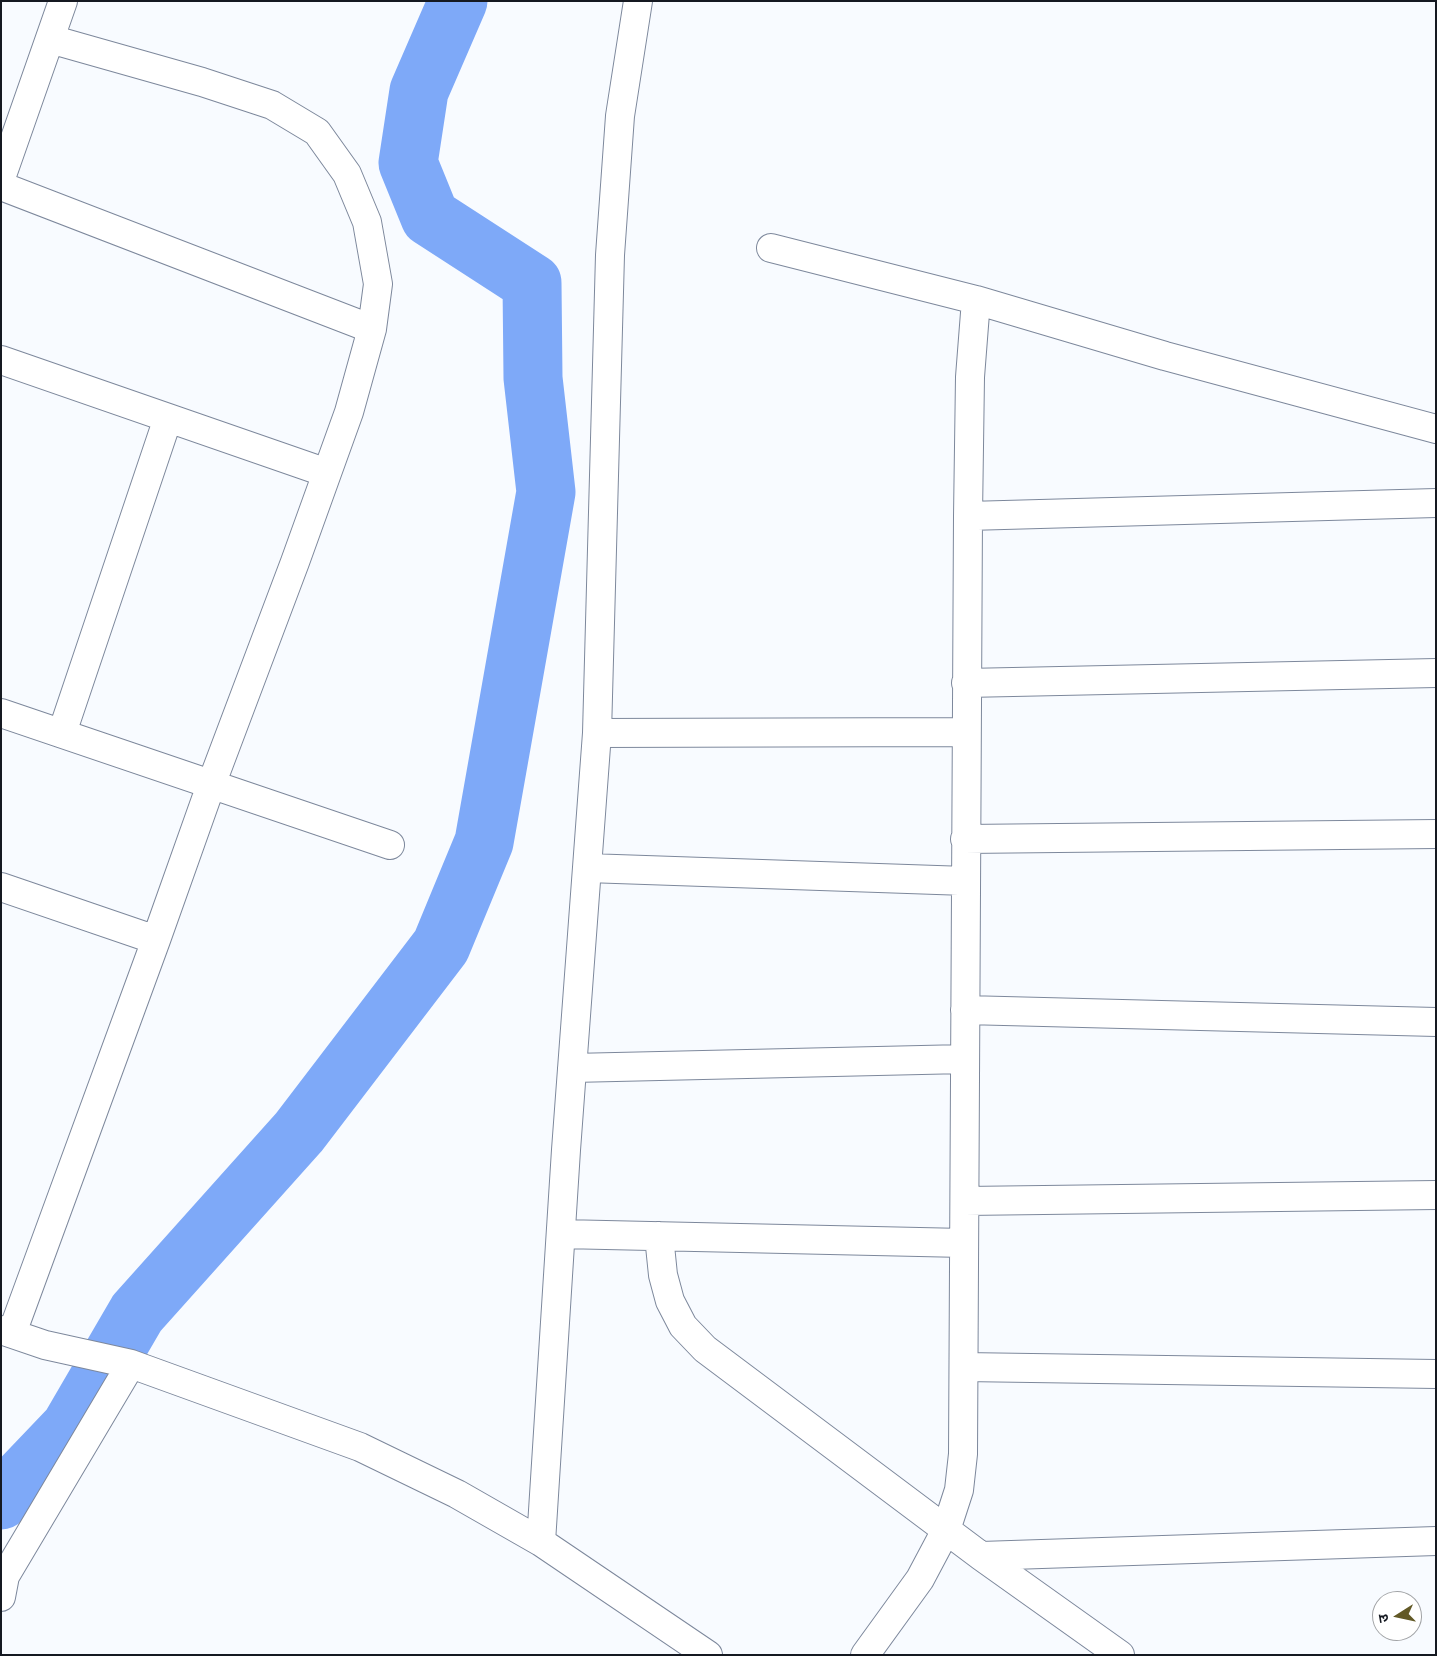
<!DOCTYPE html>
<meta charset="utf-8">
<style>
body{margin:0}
#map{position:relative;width:1437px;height:1656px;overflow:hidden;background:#f8fbff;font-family:"Golos Text","Noto Sans Devanagari",sans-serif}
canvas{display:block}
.frame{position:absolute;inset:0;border:2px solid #151921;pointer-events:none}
.north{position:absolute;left:1372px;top:1591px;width:50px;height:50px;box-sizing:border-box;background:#fff;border:1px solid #a1a3a6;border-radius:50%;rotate:260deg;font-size:14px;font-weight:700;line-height:20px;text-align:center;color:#151921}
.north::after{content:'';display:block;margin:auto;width:18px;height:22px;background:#625926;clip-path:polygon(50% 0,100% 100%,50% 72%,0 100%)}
</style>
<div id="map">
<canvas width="1437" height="1656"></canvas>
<div class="frame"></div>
<div class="north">उ</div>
</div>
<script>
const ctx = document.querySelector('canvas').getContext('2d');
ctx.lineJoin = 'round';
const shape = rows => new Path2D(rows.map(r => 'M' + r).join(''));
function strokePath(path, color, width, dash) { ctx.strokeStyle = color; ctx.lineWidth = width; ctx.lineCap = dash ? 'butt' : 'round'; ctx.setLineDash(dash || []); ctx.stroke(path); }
const river = shape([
 [1,1500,70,1428,137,1313,299,1132,441,946,484,842,546,492,533,378,532,283,430,217,408,163,419,91,458,1]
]);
const street = shape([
 [1,178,63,1],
 [1,186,372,329],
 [771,248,976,300,1165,356,1436,429],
 [1,360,327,473],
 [968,516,1436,503],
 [966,683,1436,673],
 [1,713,390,845],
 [62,733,168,418],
 [597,733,966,732],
 [965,839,1436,834],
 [587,868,966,881],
 [1,887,156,940],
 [965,1010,1436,1022],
 [572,1068,965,1059],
 [965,1201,1436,1195],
 [561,1234,964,1243],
 [659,1236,663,1275,670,1301,683,1326,705,1349,981,1556,1120,1655],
 [1,1330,45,1345,131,1364,360,1447,457,1494,541,1542,708,1655],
 [12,1333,156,940,211,785,295,562,349,412,372,329,378,284,367,222,347,174,317,132,272,105,202,82,50,39],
 [964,1367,1436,1374],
 [541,1542,566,1150,597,733,610,255,620,116,638,1],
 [981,1556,1436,1541],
 [1,1597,5,1576,131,1364],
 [865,1655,920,1579,946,1530,959,1490,963,1454,968,516,970,377,976,300]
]);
strokePath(river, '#7ea9f8', 59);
strokePath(street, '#7d889c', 30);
strokePath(street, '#fff', 28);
</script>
